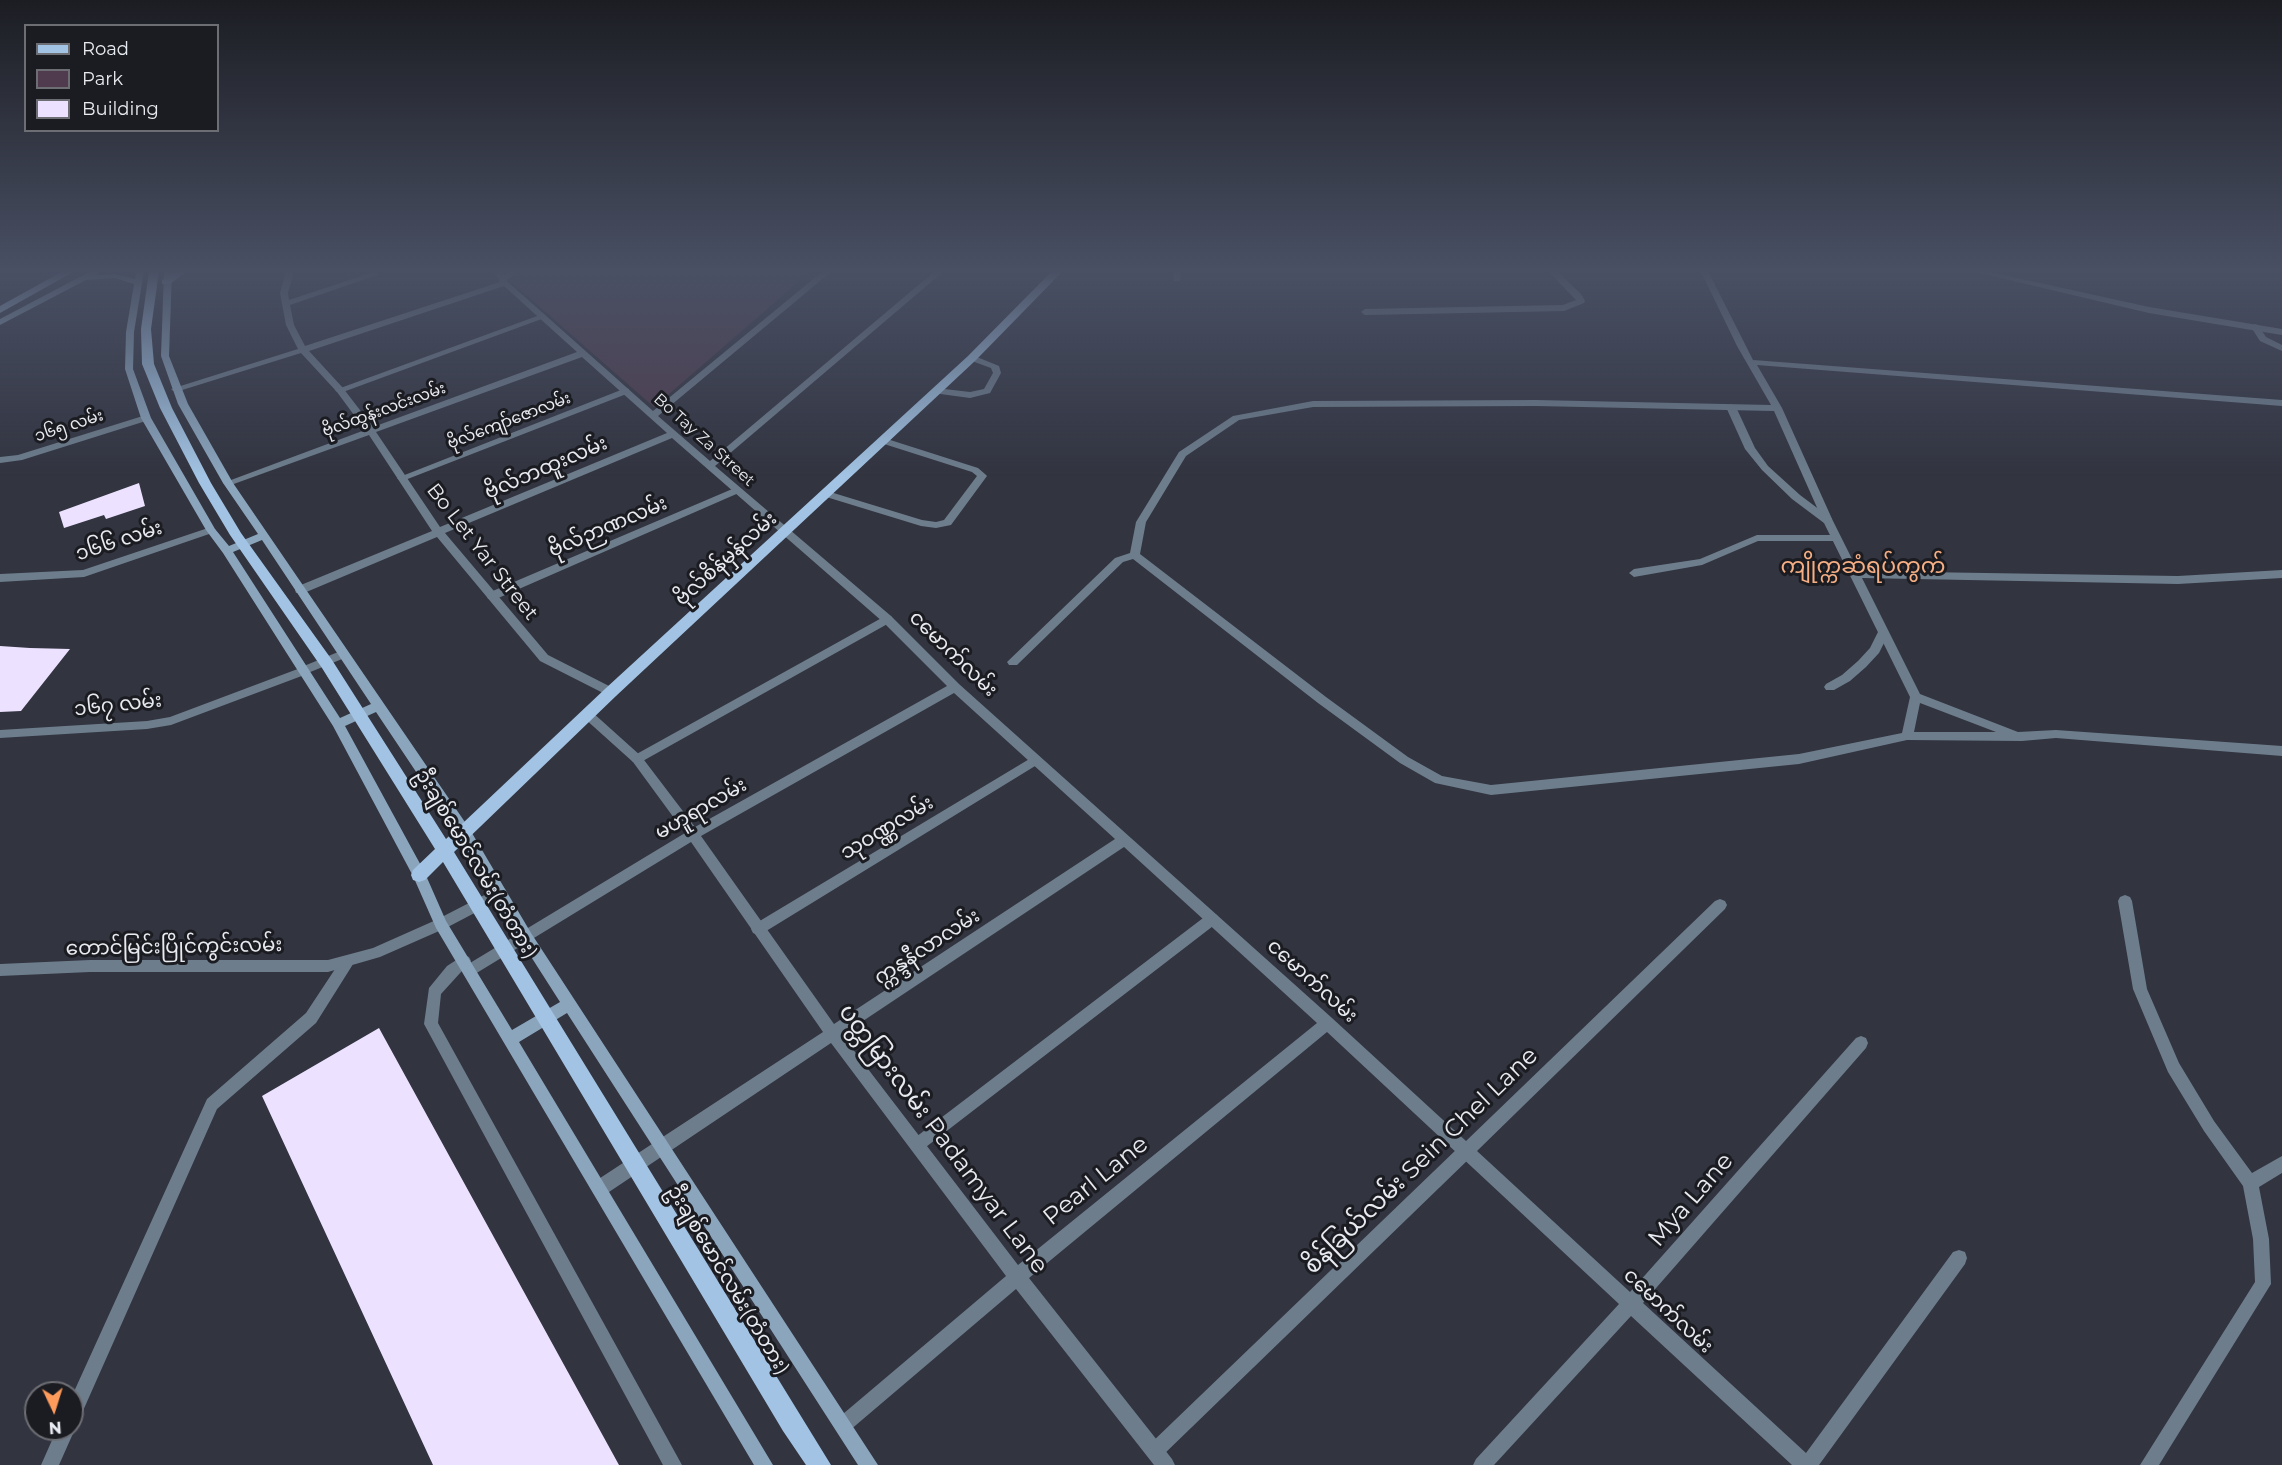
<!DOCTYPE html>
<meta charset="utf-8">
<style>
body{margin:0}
#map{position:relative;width:2282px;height:1465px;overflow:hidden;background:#323440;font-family:Montserrat,sans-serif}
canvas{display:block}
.legend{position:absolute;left:24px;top:24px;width:195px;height:108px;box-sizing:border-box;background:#1b1c21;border:2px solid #6d6e74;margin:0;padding:8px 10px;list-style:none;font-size:18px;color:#e8eaf1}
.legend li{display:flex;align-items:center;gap:12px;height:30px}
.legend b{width:30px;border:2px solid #6d6e74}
.north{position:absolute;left:24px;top:1381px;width:60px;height:60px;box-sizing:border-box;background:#1b1c21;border:2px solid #6d6e74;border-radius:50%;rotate:176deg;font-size:16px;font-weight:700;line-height:24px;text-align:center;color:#e8eaf1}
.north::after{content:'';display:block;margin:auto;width:21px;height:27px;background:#ff9b5b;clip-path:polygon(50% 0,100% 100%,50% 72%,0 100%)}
</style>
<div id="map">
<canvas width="2282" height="1465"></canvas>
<ul class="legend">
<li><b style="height:8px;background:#a2c3e3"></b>Road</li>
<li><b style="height:16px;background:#4f3b4d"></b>Park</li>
<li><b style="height:16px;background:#ece2ff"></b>Building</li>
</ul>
<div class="north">N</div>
</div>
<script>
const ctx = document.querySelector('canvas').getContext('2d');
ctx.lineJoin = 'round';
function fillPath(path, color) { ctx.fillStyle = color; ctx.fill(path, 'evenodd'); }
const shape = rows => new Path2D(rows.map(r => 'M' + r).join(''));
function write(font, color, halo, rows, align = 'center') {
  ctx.font = font + ' Montserrat,"Noto Sans Myanmar",sans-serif'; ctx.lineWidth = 6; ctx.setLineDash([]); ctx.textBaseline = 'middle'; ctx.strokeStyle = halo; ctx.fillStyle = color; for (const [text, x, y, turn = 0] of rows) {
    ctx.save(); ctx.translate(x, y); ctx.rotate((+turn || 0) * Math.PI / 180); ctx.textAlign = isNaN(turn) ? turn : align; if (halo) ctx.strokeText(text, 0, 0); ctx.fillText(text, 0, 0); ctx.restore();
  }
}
const green = shape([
 [522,271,811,271,654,407,509,280]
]);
const building = shape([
 [139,483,145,506,106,519,104,515,64,528,59,512],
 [0,646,30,648,70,649,21,711,0,712],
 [379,1028,619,1465,433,1465,262,1096]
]);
const service = shape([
 [1173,271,1181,271,1180,281,1174,281,1173,271],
 [540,315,547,317,343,392,337,392,335,390,540,315],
 [2255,324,2258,325,2266,337,2282,345,2282,351,2260,341,2251,327,2255,324],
 [972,355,999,366,1001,373,990,393,970,398,933,393,931,391,936,388,970,392,984,389,993,373,991,368,969,360,968,358,972,355],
 [626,388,629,389,629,393,405,480,399,480,397,478,626,388],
 [1731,404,1736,407,1755,448,1768,466,1800,495,1832,519,1832,523,1824,523,1792,499,1762,470,1745,449,1726,407,1731,404],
 [884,438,978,468,985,474,987,476,951,525,936,528,921,526,823,496,823,492,827,491,922,520,936,522,944,520,977,476,972,472,881,443,879,441,884,438],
 [737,487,742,490,741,492,496,599,488,599,487,596,488,593,737,487],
 [1757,535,1836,535,1841,538,1836,541,1758,541,1702,565,1634,577,1629,573,1634,569,1700,559,1757,535],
 [887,615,891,616,893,619,891,622,641,762,633,762,631,759,633,756,887,615],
 [1883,629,1889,633,1879,653,1866,667,1850,681,1834,690,1826,690,1824,687,1826,684,1842,675,1858,661,1870,648,1879,630,1883,629],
 [343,650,349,654,347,657,303,675,297,671,299,668,343,650],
 [1036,755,1040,757,1042,760,1040,763,763,933,758,935,753,933,751,929,753,925,1036,755],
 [1212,913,1217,915,1219,919,1217,923,922,1150,917,1152,912,1150,909,1145,912,1140,1207,915,1212,913],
 [348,955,353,957,355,961,316,1023,217,1109,78,1422,73,1424,75,1429,59,1465,41,1465,57,1429,72,1429,72,1396,207,1099,306,1013,343,957,348,955],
 [464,955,469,957,471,961,441,994,438,1023,682,1465,663,1465,424,1024,429,988,447,966,464,955],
 [1465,1145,1471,1147,1473,1152,1471,1157,1161,1457,1155,1460,1149,1457,1146,1451,1149,1445,1459,1147,1465,1145]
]);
const minor = shape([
 [286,271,294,271,288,293,289,300,373,272,380,274,290,305,294,325,305,346,500,282,494,271,502,271,504,275,511,271,521,271,507,280,508,282,653,411,823,271,832,271,658,416,710,461,935,271,944,271,715,466,891,616,959,684,1332,1018,1466,1141,1715,901,1720,899,1725,901,1727,905,1725,909,1477,1151,1630,1292,1856,1038,1861,1036,1866,1038,1868,1043,1866,1048,1643,1303,1806,1453,1953,1252,1959,1250,1965,1252,1967,1258,1965,1264,1819,1465,1792,1465,1631,1316,1494,1465,1473,1465,1476,1459,1619,1304,1327,1032,1029,1278,1172,1459,1175,1465,1154,1465,1016,1289,849,1431,843,1434,837,1431,834,1425,837,1419,1006,1276,831,1043,606,1194,600,1196,594,1194,592,1188,594,1182,823,1032,691,842,475,974,470,976,465,974,463,970,465,966,685,833,633,762,584,718,582,715,584,712,592,712,641,756,695,827,947,686,883,622,672,438,445,533,548,655,615,689,617,692,615,695,607,695,540,661,437,537,304,593,296,593,295,590,296,587,432,531,369,435,231,485,228,486,223,483,365,430,337,392,301,353,179,391,173,391,171,389,298,349,286,325,280,293,286,271],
 [504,286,577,352,373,427,343,388,309,351,504,286],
 [582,357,667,433,440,527,376,432,582,357],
 [954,693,1115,839,834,1024,701,836,954,693],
 [1124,847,1317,1023,1018,1265,842,1035,1124,847],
 [1548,271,1557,271,1581,294,1585,301,1584,303,1564,311,1365,315,1361,312,1365,309,1563,305,1576,300,1548,271],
 [1697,271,1707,271,1709,273,1753,360,2282,400,2282,406,1757,365,1782,408,1833,521,1858,571,2178,576,2282,570,2282,578,2178,584,1862,578,1920,694,2018,732,2056,730,2282,746,2282,756,2056,738,2022,741,1907,740,1799,764,1491,795,1435,783,1400,763,1318,703,1133,559,1123,562,1017,665,1009,665,1007,662,1115,558,1130,553,1136,522,1179,452,1233,416,1313,401,1536,400,1771,405,1737,346,1702,274,1697,271],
 [1536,406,1774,411,1823,521,1910,697,1902,733,1799,754,1491,785,1442,776,1408,757,1326,697,1140,554,1146,522,1186,456,1239,420,1313,407,1536,406],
 [1920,703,1996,732,1914,732,1920,703],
 [1971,271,1986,271,2149,307,2282,329,2282,335,2149,313,1971,271],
 [146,415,149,416,149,420,22,460,0,463,0,457,18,455,146,415],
 [211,527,216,530,215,532,84,577,0,582,0,574,83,570,211,527],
 [303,667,309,671,307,674,171,725,147,729,0,738,0,730,147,721,170,717,303,667],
 [500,887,505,889,507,893,505,897,446,928,380,957,328,972,90,972,0,976,0,964,90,960,328,960,373,948,436,920,500,887],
 [2125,895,2130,897,2132,901,2147,989,2179,1063,2214,1121,2252,1173,2282,1156,2282,1173,2259,1187,2269,1239,2271,1284,2159,1465,2140,1465,2255,1282,2253,1239,2243,1186,2204,1131,2168,1072,2133,989,2118,901,2120,897,2125,895]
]);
const secondary = shape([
 [91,271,101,271,96,275,115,274,135,279,136,271,144,271,134,332,133,369,151,418,215,529,229,546,258,534,223,483,178,404,161,356,164,271,172,271,169,356,188,404,233,483,469,828,531,933,878,1465,858,1465,567,1013,519,1042,773,1465,754,1465,436,928,413,876,333,726,223,553,206,530,141,418,125,369,126,332,134,284,115,278,86,280,0,325,0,319,91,271],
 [262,540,371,704,340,718,233,552,262,540],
 [376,712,459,836,521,941,560,1002,512,1030,446,921,424,871,345,726,376,712]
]);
const primary = shape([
 [63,271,75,271,0,313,0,306,63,271],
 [149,271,159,271,151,329,154,364,172,408,211,483,241,533,332,660,446,839,606,688,968,356,1052,271,1063,271,976,360,616,696,454,852,831,1465,806,1465,783,1431,443,862,425,880,419,882,413,880,411,875,413,870,435,849,322,668,230,535,199,483,160,408,142,364,141,329,149,271],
 [175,271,187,271,170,284,162,284,162,280,175,271]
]);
const farStreetnames = [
 ["ဗိုလ်ထွန်းလင်းလမ်း",384,410,-20],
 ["ဗိုလ်ကျော်ဇောလမ်း",509,421,-21],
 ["၁၆၅ လမ်း",69,426,-18],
 ["Bo Tay Za Street",704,440,42]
];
const streetNames = [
 ["ဗိုလ်ဘထူးလမ်း",546,468,-23],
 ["ဗိုလ်ဉာဏလမ်း",608,527,-23],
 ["၁၆၆ လမ်း",119,541,-18],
 ["Bo Let Yar Street",482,552,52],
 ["ဗိုလ်စိန်မှန်လမ်း",726,559,-42],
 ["ငမောက်လမ်း",953,654,44],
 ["၁၆၇ လမ်း",118,705,-6],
 ["မဟူရာလမ်း",701,809,-30],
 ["သုဝဏ္ဏလမ်း",887,828,-31],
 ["ဦးချစ်မောင်လမ်း(တံတား)",476,864,59],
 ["တောင်မြင်းပြိုင်ကွင်းလမ်း",174,947,-1],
 ["က္ကန္ဒနီလာလမ်း",927,947,-33],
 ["ငမောက်လမ်း",1312,981,42],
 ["ဦးချစ်မောင်လမ်း(တံတား)",728,1280,59],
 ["ငမောက်လမ်း",1668,1311,43]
];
const quarterNames = [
 ["ကျိုက္ကဆံရပ်ကွက်",1863,567]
];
const nearStreetnames = [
 ["ပတ္တမြားလမ်း Padamyar Lane",943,1139,53],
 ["စိန်ခြယ်လမ်း Sein Chel Lane",1421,1161,-44],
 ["Pearl Lane",1096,1181,-39],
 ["Mya Lane",1691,1200,-49]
];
fillPath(green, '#4f3b4d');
fillPath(building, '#ece2ff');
fillPath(service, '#6d7d8c');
fillPath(minor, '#6d7d8c');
fillPath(secondary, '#8ba5bd');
fillPath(primary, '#a2c3e3');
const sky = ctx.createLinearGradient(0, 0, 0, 476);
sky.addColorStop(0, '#1c1d23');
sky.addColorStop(0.57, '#495064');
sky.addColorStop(1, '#49506400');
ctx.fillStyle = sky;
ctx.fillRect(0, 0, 2282, 476);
write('16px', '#e8eaf1', '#1b1c21', farStreetnames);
write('20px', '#e8eaf1', '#1b1c21', streetNames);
write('22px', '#f6af85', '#1b1c21', quarterNames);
write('24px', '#e8eaf1', '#1b1c21', nearStreetnames);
</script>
